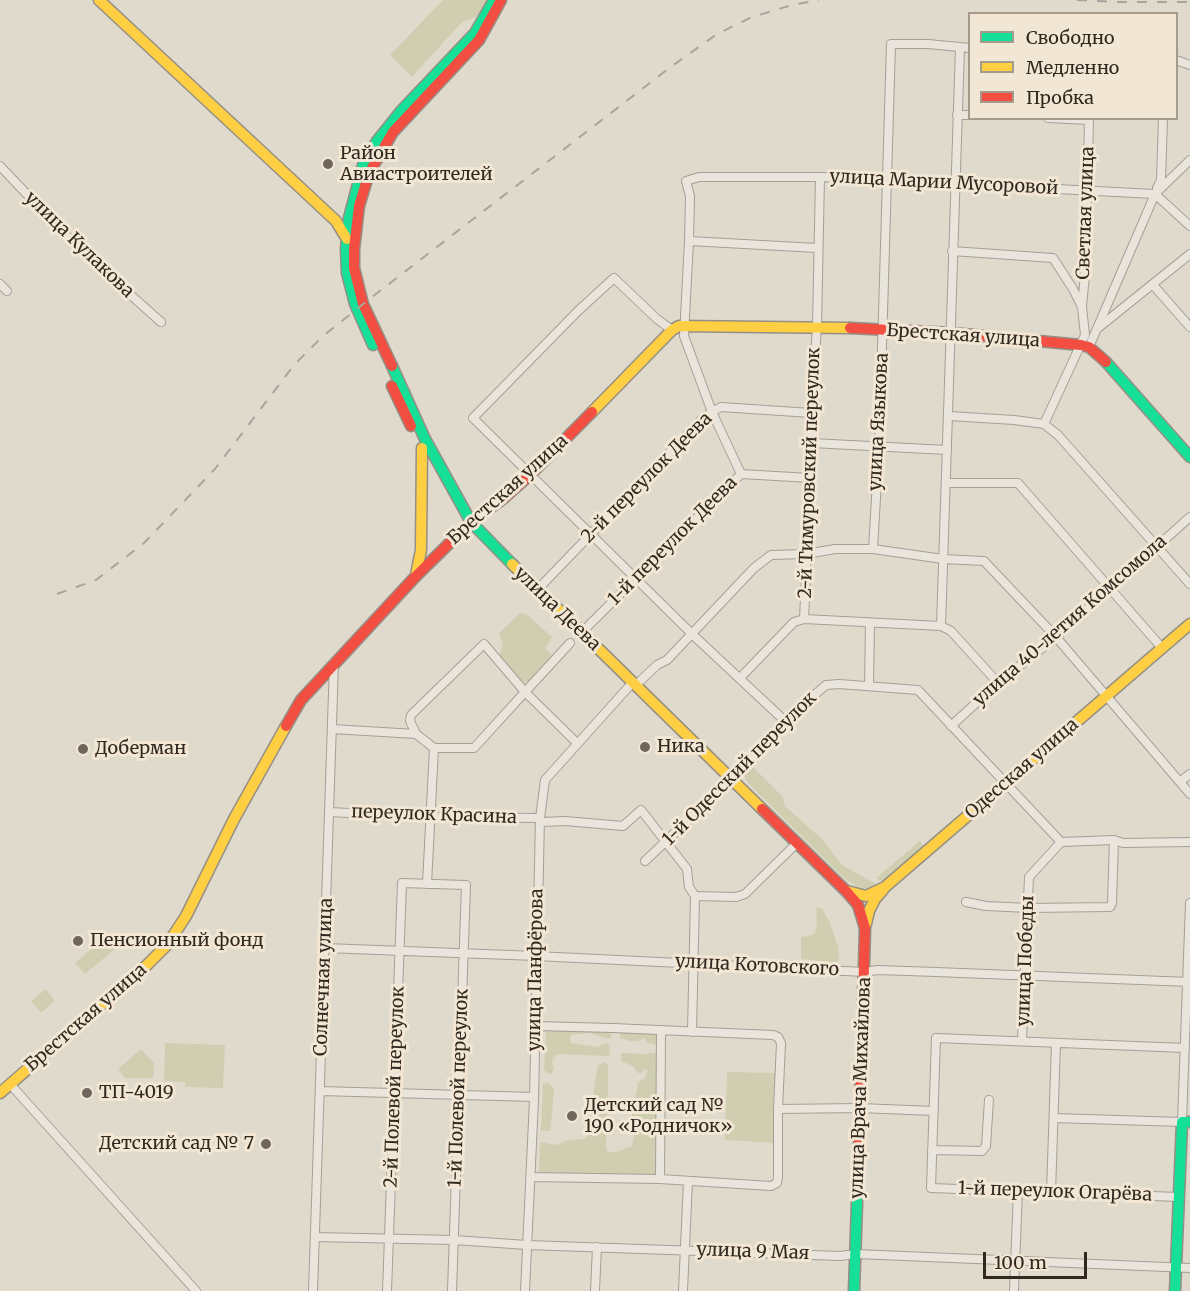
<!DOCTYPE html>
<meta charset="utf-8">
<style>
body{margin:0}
#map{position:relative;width:1190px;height:1291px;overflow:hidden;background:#e0dacd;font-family:Merriweather,serif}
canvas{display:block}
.legend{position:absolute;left:968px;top:12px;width:210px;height:108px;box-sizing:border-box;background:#f1e7d4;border:2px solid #a59b8c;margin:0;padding:8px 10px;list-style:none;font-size:18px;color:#33281f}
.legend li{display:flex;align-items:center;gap:12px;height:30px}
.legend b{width:30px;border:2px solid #a59b8c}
.scale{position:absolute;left:983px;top:1252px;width:104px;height:27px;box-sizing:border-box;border:3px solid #33281f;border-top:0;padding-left:8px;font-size:18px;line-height:21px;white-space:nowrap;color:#33281f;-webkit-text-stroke:4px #f1e7d4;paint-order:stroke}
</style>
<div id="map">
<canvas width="1190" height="1291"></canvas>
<ul class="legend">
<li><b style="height:8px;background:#16e098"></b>Свободно</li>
<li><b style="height:8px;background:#ffcf43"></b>Медленно</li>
<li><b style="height:8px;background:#f24e42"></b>Пробка</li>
</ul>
<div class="scale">100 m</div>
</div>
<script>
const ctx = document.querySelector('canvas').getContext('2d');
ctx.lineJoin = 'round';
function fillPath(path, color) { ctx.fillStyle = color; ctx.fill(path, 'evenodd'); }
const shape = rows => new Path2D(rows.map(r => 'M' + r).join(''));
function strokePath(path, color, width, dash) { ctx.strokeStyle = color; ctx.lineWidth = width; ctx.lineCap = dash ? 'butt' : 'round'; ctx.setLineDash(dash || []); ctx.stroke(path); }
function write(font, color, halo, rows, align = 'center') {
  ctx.font = font + ' Merriweather,serif'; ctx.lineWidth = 6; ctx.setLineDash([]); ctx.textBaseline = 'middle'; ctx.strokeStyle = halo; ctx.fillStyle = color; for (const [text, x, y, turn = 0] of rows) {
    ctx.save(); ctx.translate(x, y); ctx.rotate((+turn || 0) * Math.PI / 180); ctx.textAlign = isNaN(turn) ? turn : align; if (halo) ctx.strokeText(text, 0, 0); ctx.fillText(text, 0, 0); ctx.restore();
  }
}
const green = shape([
 [443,0,487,0,478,16,462,22,412,77,390,55],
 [520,613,526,614,552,637,545,648,552,656,530,681,524,683,518,683,499,656,503,645,499,633],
 [750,764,783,797,785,806,824,841,842,865,880,886,871,890,858,887,845,879,748,783,742,772],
 [920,841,923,845,922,851,884,883,876,878],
 [816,908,822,908,830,923,838,947,839,957,837,963,801,959,801,937,813,935,815,933,817,924],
 [106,937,116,948,85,974,75,963],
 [46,989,55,1001,41,1013,31,1001],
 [546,1029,611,1030,611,1037,609,1039,589,1033,570,1035,571,1043,597,1047,607,1043,610,1046,609,1056,557,1054,552,1062,554,1068,552,1074,549,1074,544,1070],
 [619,1030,659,1030,659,1045,647,1043,645,1038,638,1041,630,1041,620,1038],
 [165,1043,225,1045,223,1088,185,1087,185,1082,164,1081],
 [141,1049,154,1063,153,1078,125,1078,118,1069],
 [658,1052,655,1175,539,1173,540,1142,557,1145,568,1140,584,1139,588,1136,594,1121,594,1090,598,1065,605,1062,608,1065,608,1087,606,1148,608,1152,616,1152,632,1146,634,1137,632,1115,638,1083,645,1078,648,1070,644,1069,642,1073,638,1073,633,1066,621,1061,621,1053,646,1054],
 [727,1072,779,1073,775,1143,725,1140],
 [547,1082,554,1088,552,1114,550,1131,541,1131,543,1084]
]);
const street = shape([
 [1176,60,1190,65],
 [957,115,970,115],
 [1048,118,1089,120],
 [0,166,79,249,161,322],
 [1157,188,1161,180,1163,118],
 [689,241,817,248],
 [952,251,1053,258,1073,289,1082,307,1085,335,1044,424],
 [0,284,7,291],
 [1153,285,1190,327],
 [1082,306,1086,265,1089,118],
 [1098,328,1190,254],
 [672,330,657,319,614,278,579,310,473,418,693,635,786,722],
 [1089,347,1155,194,1190,160],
 [949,416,1014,420,1044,424,1058,435,1190,584],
 [812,443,947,450],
 [741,474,712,412,684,336,689,241,690,196,686,181,699,177,820,177,1155,194,1190,226],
 [946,483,1018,483,1162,648],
 [873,549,879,447,891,44,928,44,970,48],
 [537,590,703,418,712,412,721,407,811,413],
 [804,619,812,443,811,413,817,327,820,177],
 [941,626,960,48],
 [582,632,741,474,810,478],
 [570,643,525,692,474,748,434,748,416,734,410,721,411,715,484,644,525,692,577,743],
 [740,678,794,622,804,619,941,626,951,631,998,683],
 [636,685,657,665,667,660,754,568,771,555,806,554,835,549,873,549,943,559,984,561,1056,637,1190,794],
 [869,686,870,623],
 [951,726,998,683,1056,637,1190,517],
 [332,729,416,734],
 [1181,781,1190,774],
 [329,812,432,817,540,818],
 [540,822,565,821,623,826,641,810,687,869,689,887,695,896],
 [645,861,755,757,797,710,826,685,839,684,918,690,1061,842],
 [427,884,434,748],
 [695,896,736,897,745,894,797,843],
 [966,902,986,906,1028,908,1110,907,1112,903,1114,840],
 [325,948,536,956,865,972,877,970,936,972,1190,982],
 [692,1032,695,896],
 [1022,1041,1029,877,1061,842,1114,840,1123,843,1190,842],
 [10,1084,196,1291],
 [320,1091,534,1097],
 [778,1109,860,1108,934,1111],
 [1054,1118,1182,1122,1190,903],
 [932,1150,982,1151,986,1146,989,1100],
 [530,1177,660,1179,771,1186,777,1183,778,1177,778,1109,781,1043,778,1037,773,1035,613,1028,536,1026],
 [660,1179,661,1030],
 [1051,1192,1056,1043],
 [1179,1197,931,1188,936,1038,1185,1048],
 [315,1237,454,1240,527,1245,840,1256,856,1254,1190,1268],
 [313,1291,334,663],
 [387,1291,402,883,466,885,452,1291],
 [525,1291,534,1100,540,818,545,780,633,682],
 [595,1291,597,1247],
 [683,1291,688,1181],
 [1014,1291,1018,1191]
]);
const fast = shape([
 [373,345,355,304,347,273,346,249,349,218,363,165,377,141,401,111,475,33,494,0],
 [1106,362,1190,457],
 [392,366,425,439,471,522,512,564],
 [854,1291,859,1145],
 [1175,1291,1182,1122,1190,1122]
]);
const slow = shape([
 [99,0,336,221,347,239],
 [592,412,672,330,679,326,850,328],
 [512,564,762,809],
 [416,575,421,550,422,448],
 [847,891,866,896,885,887,1190,624],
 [866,924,869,911,875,899,883,890],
 [0,1093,146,966,167,945,186,916,234,819,286,726]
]);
const jam = shape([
 [850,328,952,333,1081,345,1089,347,1106,362],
 [392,366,363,304,354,268,354,249,359,206,369,173,393,132,479,40,501,0],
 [392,386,411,426],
 [286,726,301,700,416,576,471,522,504,498,531,474,592,412],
 [762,809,846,891,858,905,865,928,859,1145]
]);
const rail = shape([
 [1077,0,1118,2,1190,2],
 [57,594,96,580,144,543,215,469,294,365,323,336,372,297,668,69,717,34,752,17,792,5,819,0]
]);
const markers = [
 [328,164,6,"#70665c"],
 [645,747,6,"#70665c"],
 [83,749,6,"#70665c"],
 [78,941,6,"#70665c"],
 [87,1093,6,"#70665c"],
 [572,1116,6,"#70665c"],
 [266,1144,6,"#70665c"]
];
const poiNames = [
 ["Район",340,154],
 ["Авиастроителей",340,175],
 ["Ника",657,747],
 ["Доберман",95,749],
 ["Пенсионный фонд",90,941],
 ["ТП-4019",99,1093],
 ["Детский сад №",584,1106],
 ["190 «Родничок»",584,1127],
 ["Детский сад № 7",254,1144,"right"]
];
const streetNames = [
 ["улица Марии Мусоровой",944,183,3],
 ["Светлая улица",1086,213,-88],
 ["улица Кулакова",79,245,44],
 ["Брестская улица",963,336,4],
 ["улица Языкова",879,422,-87],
 ["2-й Тимуровский переулок",810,473,-88],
 ["2-й переулок Деева",647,478,-45],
 ["Брестская улица",508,490,-42],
 ["1-й переулок Деева",673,541,-45],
 ["улица Деева",557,609,44],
 ["улица 40-летия Комсомола",1070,621,-41],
 ["1-й Одесский переулок",740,769,-45],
 ["Одесская улица",1022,769,-41],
 ["переулок Красина",434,815,2],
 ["улица Победы",1026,961,-88],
 ["улица Котовского",757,966,3],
 ["улица Панфёрова",536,970,-89],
 ["Солнечная улица",324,977,-88],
 ["Брестская улица",86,1018,-41],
 ["2-й Полевой переулок",395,1087,-88],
 ["1-й Полевой переулок",459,1088,-88],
 ["улица Врача Михайлова",861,1088,-88],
 ["1-й переулок Огарёва",1055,1192,2],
 ["улица 9 Мая",753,1252,2]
];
fillPath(green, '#cfceb1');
strokePath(street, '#a59f96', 10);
strokePath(fast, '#958f86', 13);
strokePath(slow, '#958f86', 13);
strokePath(jam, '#958f86', 13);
strokePath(street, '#e9e5dd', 8);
strokePath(fast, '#16e098', 10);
strokePath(slow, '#ffcf43', 10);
strokePath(jam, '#f24e42', 10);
strokePath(rail, '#a9a49d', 2, [10, 10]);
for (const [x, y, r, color] of markers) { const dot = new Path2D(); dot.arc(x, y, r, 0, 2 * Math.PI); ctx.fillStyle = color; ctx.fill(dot); strokePath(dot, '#f1e7d4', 2); }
write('18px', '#33281f', '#f1e7d4', poiNames, 'left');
write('18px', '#33281f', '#f1e7d4', streetNames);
</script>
